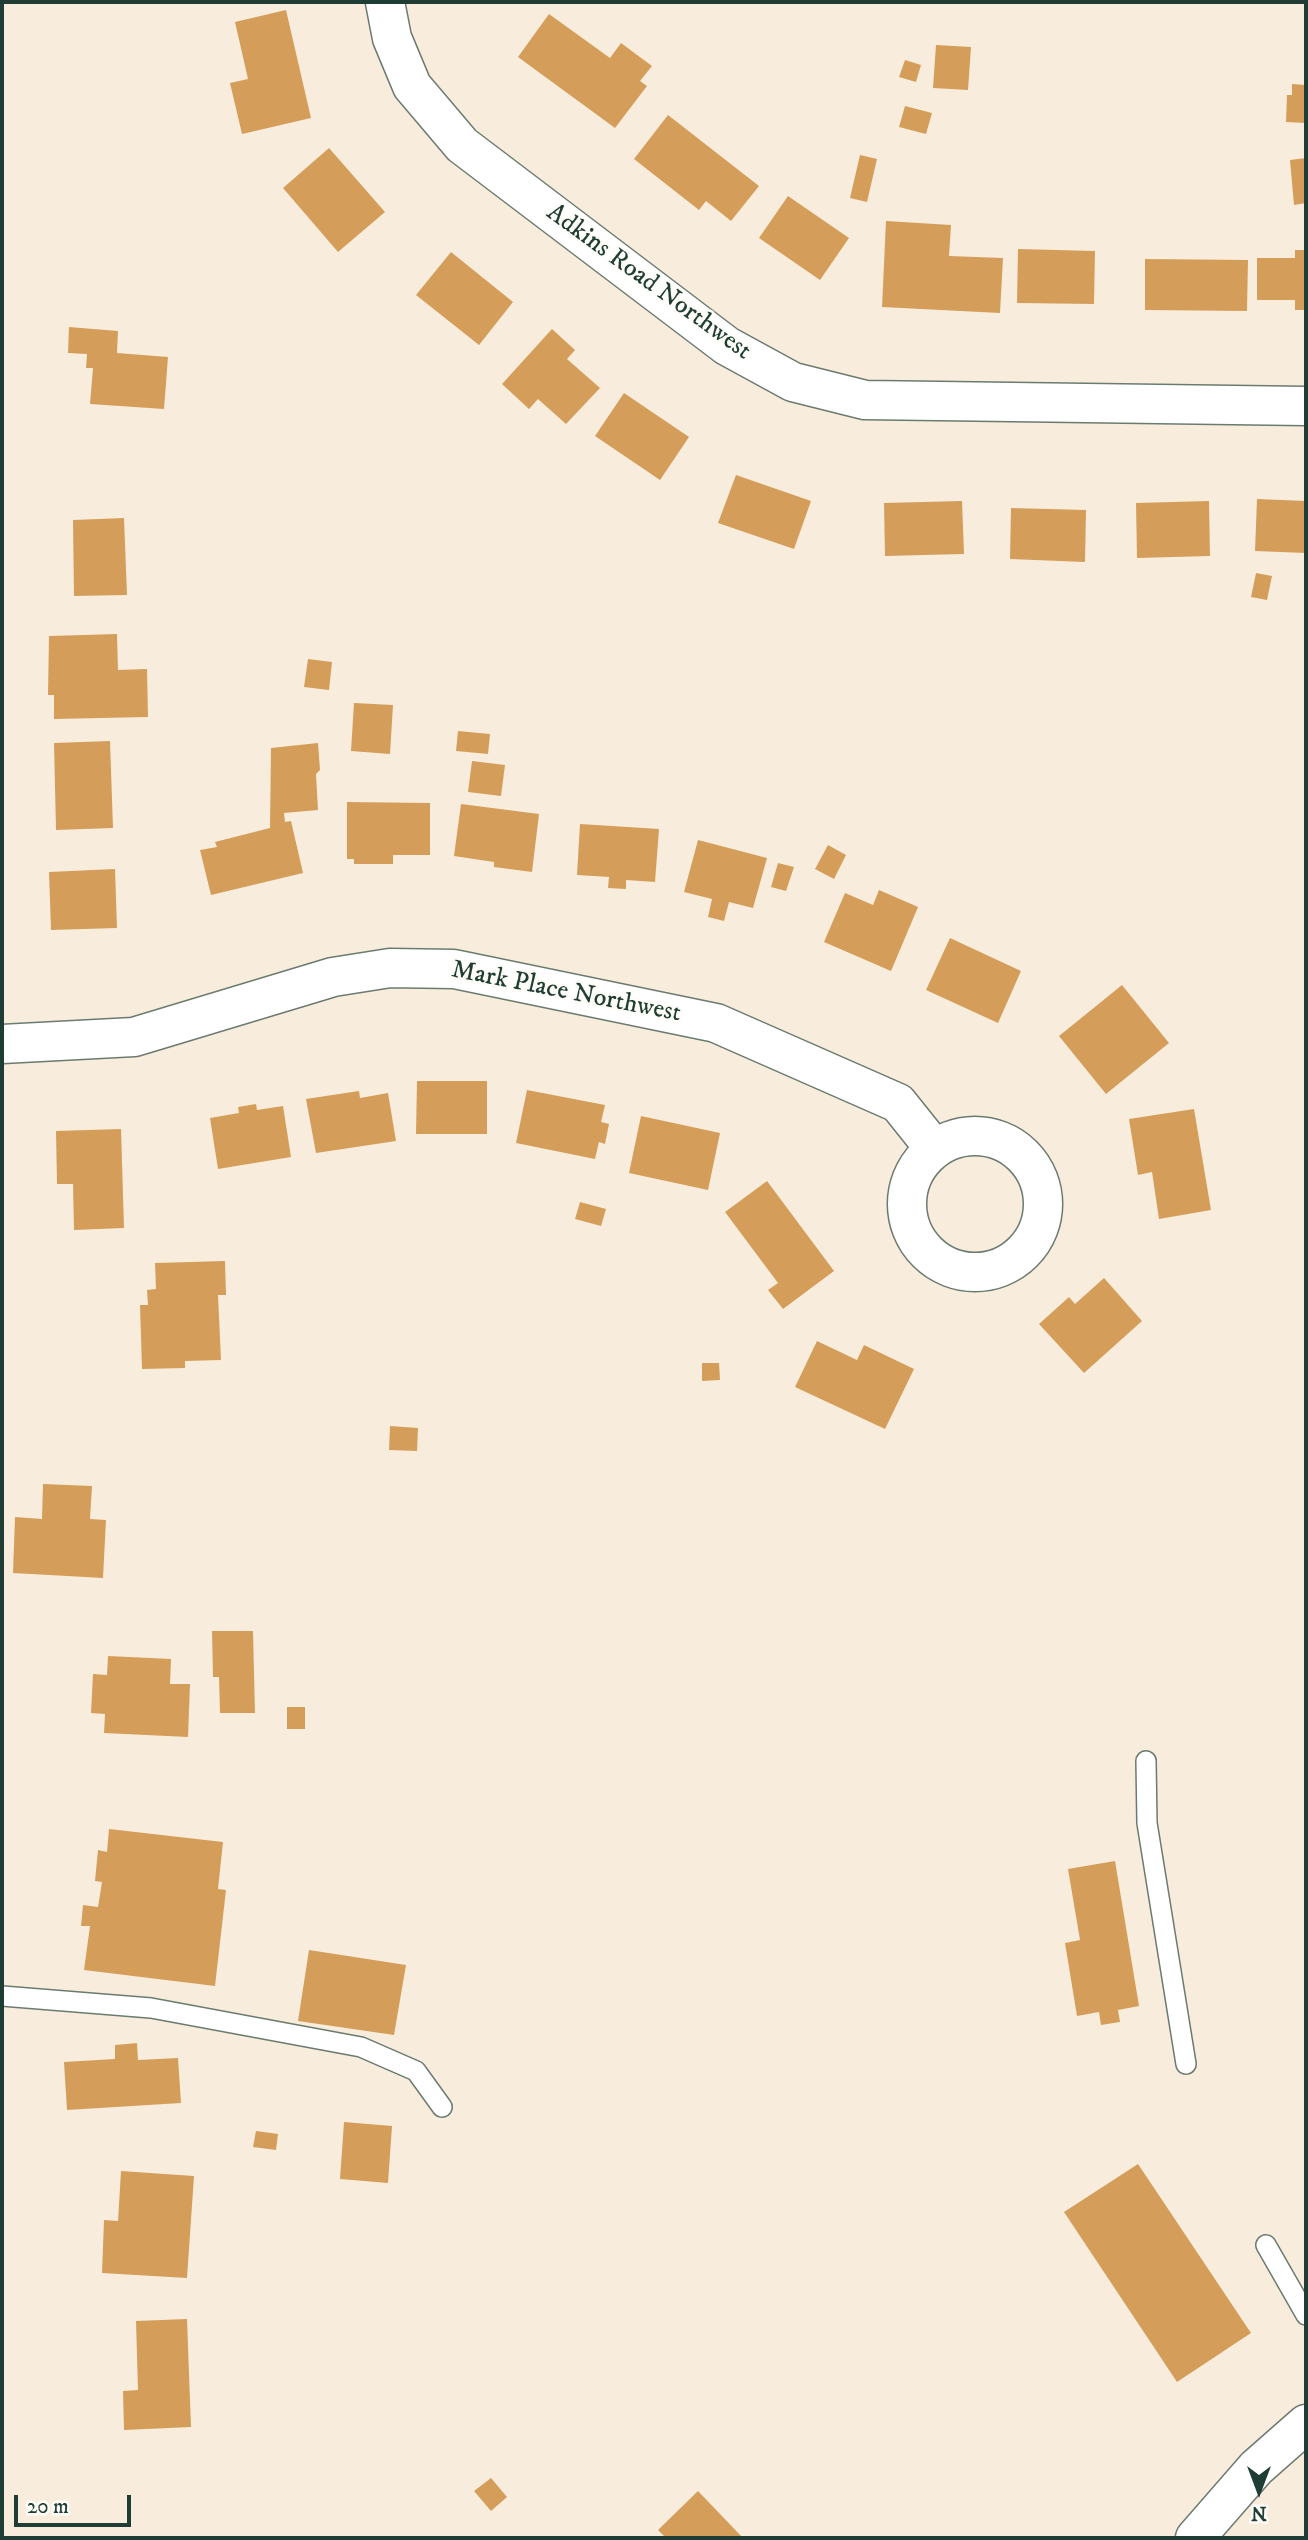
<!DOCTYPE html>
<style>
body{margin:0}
#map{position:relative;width:1308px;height:2540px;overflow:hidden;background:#f8eddc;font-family:"IM FELL DW Pica",serif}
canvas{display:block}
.frame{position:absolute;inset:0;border:4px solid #1f3d34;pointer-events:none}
.north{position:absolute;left:1224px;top:2456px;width:70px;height:70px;-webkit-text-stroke:5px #fdfcf7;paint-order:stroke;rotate:180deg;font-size:19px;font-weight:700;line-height:28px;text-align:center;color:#1f3d34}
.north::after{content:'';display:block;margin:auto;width:24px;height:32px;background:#1f3d34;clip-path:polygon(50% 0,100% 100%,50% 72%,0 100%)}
.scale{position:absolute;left:14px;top:2495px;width:117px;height:32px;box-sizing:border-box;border:4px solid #1f3d34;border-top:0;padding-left:9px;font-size:21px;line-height:24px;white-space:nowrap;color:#1f3d34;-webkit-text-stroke:5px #fdfcf7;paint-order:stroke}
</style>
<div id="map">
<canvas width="1308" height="2540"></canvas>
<div class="frame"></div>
<div class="north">N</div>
<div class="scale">20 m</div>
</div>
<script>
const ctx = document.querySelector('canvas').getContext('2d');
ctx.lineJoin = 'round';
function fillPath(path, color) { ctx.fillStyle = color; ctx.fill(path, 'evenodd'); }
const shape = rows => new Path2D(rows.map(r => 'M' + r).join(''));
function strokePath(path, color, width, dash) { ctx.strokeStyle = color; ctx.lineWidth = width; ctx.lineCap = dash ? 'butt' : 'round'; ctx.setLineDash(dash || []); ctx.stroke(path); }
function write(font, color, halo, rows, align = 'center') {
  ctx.font = font + ' "IM FELL DW Pica",serif'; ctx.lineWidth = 5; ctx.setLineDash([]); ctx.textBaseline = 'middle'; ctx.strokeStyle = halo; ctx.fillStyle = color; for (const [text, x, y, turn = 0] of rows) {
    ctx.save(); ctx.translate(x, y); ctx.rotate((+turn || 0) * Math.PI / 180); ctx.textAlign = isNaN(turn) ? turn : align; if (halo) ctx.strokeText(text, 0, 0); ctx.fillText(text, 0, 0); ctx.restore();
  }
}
const building = shape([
 [286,10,311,118,242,134,230,83,248,79,235,22],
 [549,14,610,58,621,43,652,66,640,81,647,86,615,128,518,57],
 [936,45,971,47,968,90,933,88],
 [905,60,921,65,916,82,899,77],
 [1292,84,1306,85,1306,123,1286,122,1287,95,1292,95],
 [905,106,932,113,926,134,899,127],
 [668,115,759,186,731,221,706,201,699,210,634,159],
 [329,148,385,212,338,252,283,188],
 [860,155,877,159,867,202,850,198],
 [1306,158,1306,203,1294,205,1290,160],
 [788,196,849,238,820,280,759,238],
 [886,221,951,225,949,256,1003,258,1000,313,882,307],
 [1018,249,1095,251,1094,304,1017,303],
 [1295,250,1306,250,1306,310,1295,310,1295,300,1257,300,1257,258,1295,258],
 [451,252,513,302,479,345,416,295],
 [1145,259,1248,260,1247,311,1145,310],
 [69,327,118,331,117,353,168,357,164,409,90,404,93,368,86,368,87,354,68,353],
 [552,329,575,350,567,359,600,388,566,424,538,399,529,409,502,384],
 [624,393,689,437,660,480,595,436],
 [736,475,811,501,794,549,718,523],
 [1257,499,1306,501,1306,553,1255,551],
 [962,501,964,554,885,556,884,503],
 [1209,501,1210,556,1137,558,1136,503],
 [1011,508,1086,510,1085,562,1010,559],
 [124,518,127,595,74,596,73,520],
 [1256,573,1272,576,1267,600,1251,597],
 [117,634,118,670,147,669,148,717,54,719,54,695,48,695,49,636],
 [308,659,332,662,329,690,304,687],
 [354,703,393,705,390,754,351,751],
 [458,731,490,734,488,754,456,751],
 [110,741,113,828,56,830,54,743],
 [318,743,320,770,316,774,318,810,284,813,285,822,291,821,303,873,211,895,200,850,217,847,215,842,270,828,271,748],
 [472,761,505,765,501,796,468,792],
 [347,802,430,803,430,855,393,855,393,864,354,864,354,859,347,859],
 [461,804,539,814,532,872,494,867,494,862,454,856],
 [580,824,659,829,655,882,626,880,626,889,608,888,609,877,577,875],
 [698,840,767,858,753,908,729,902,724,921,708,917,712,899,684,892],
 [828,845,846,855,834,879,815,869],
 [778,863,794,867,786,891,771,887],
 [115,869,117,928,51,930,49,872],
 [879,890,918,907,891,971,824,942,845,893,873,905],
 [950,938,1021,971,998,1023,926,990],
 [1122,985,1169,1043,1106,1094,1059,1036],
 [417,1081,487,1081,487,1134,416,1134],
 [527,1090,605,1105,601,1122,609,1124,605,1144,599,1142,595,1159,516,1143],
 [359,1091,360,1098,388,1093,396,1141,316,1153,306,1099],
 [256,1104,257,1110,283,1106,291,1157,218,1169,210,1118,239,1113,238,1107],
 [1194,1109,1211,1210,1159,1219,1152,1172,1138,1175,1129,1119],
 [641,1116,720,1133,708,1190,629,1173],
 [121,1129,124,1228,74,1230,73,1184,57,1184,56,1131],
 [767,1181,834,1271,783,1309,768,1290,778,1283,725,1212],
 [580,1202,606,1209,601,1226,575,1219],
 [225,1261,226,1295,218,1295,221,1360,185,1361,185,1368,142,1369,140,1305,148,1305,147,1290,156,1289,155,1263],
 [1104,1278,1142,1321,1084,1373,1039,1324,1069,1297,1075,1304],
 [817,1341,857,1360,864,1345,914,1369,885,1429,795,1387],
 [702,1363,719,1363,720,1380,702,1381],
 [390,1426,418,1428,417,1451,389,1450],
 [43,1484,92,1486,90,1519,106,1520,103,1578,13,1573,15,1517,42,1519],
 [212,1631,253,1631,255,1713,220,1713,219,1677,213,1677],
 [108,1656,171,1659,170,1684,190,1684,188,1737,104,1733,105,1714,91,1713,93,1674,107,1675],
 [287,1707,305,1707,305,1729,287,1729],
 [109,1829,223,1842,218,1889,226,1890,215,1986,84,1970,90,1926,81,1926,83,1905,98,1907,102,1882,95,1881,98,1850,107,1852],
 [1115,1861,1139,2006,1118,2010,1120,2022,1101,2025,1099,2012,1077,2016,1065,1943,1080,1940,1068,1869],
 [309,1950,406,1965,394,2035,298,2021],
 [137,2043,138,2060,178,2058,181,2103,67,2110,64,2062,115,2059,115,2045],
 [344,2122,392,2126,388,2183,340,2179],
 [256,2131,278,2134,276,2150,253,2147],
 [1138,2164,1251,2333,1177,2382,1064,2212],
 [121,2171,194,2176,187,2278,102,2273,104,2220,118,2221],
 [187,2319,191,2427,124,2430,123,2391,138,2390,136,2321],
 [491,2478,507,2497,491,2511,474,2491],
 [698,2491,743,2538,666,2538,658,2530]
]);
const lane = shape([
 [1146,1761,1147,1823,1186,2064],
 [2,1996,151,2008,361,2047,416,2071,442,2107],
 [1266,2245,1306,2315]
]);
const street = shape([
 [385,2,392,38,412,86,462,145,727,346,793,382,865,400,1306,406],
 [2,1044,134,1037,333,977,390,968,454,969,716,1023,898,1103,934,1148],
 '907 1204a68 68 0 1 1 136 0a68 68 0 1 1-136 0Z'
]);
const secondary = shape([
 [1195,2538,1256,2468,1306,2424]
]);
const streetNames = [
 ["Adkins Road Northwest",648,283,36],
 ["Mark Place Northwest",566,993,11]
];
fillPath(building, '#d49e5a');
strokePath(lane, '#6b7b6f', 22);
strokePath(street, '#6b7b6f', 41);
strokePath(secondary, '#6b7b6f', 41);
strokePath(lane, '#fff', 19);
strokePath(street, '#fff', 38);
strokePath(secondary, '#fff', 38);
write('26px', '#1f3d34', '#fdfcf7', streetNames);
</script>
